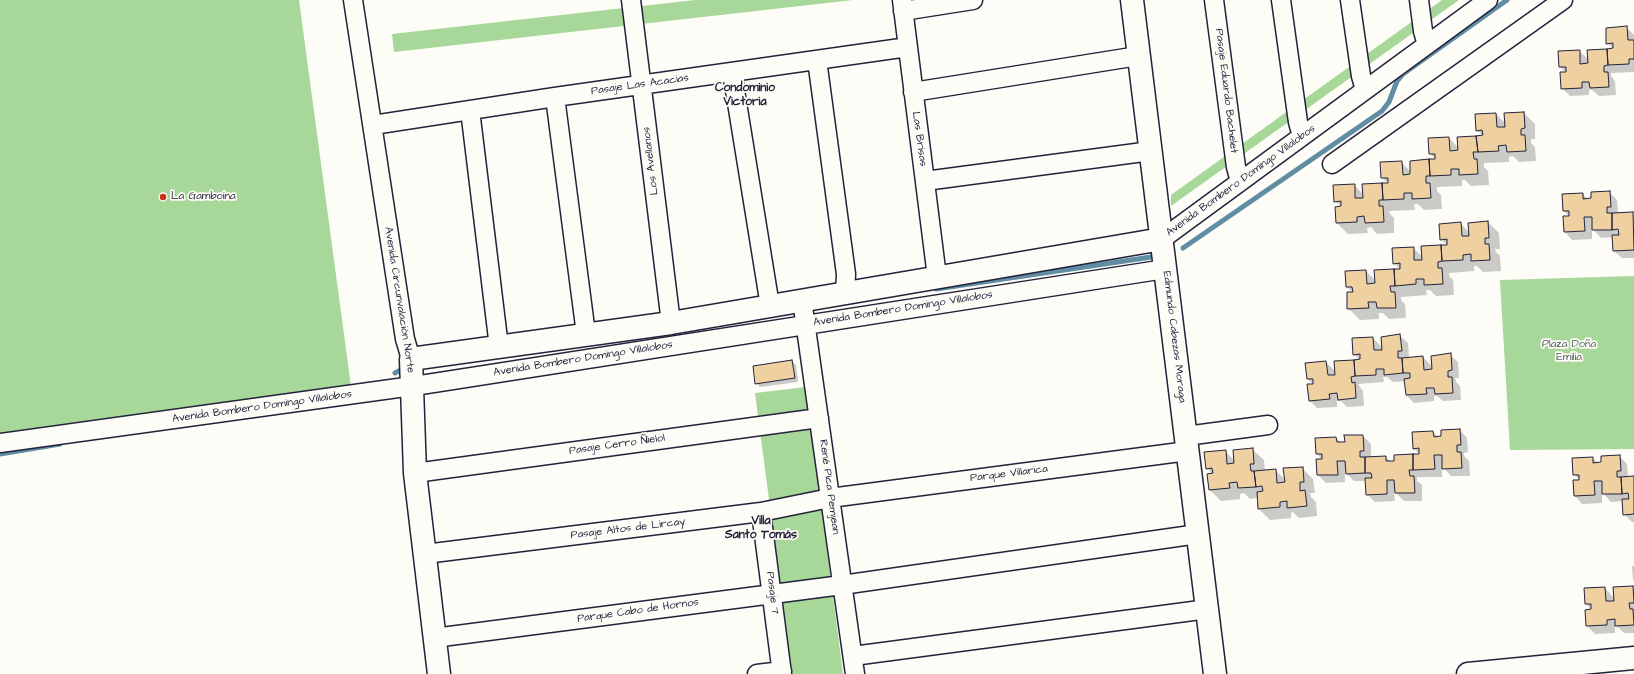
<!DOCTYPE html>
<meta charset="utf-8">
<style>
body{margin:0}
canvas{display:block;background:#fdfcf7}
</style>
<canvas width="1634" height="674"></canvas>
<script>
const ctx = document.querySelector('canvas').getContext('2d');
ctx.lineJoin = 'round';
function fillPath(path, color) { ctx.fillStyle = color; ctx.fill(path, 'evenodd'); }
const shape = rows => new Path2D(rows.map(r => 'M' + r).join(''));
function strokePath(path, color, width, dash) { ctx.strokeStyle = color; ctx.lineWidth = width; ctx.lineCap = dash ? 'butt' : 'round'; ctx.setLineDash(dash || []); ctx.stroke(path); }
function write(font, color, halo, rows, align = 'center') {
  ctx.font = font + ' "Architects Daughter",sans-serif'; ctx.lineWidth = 3.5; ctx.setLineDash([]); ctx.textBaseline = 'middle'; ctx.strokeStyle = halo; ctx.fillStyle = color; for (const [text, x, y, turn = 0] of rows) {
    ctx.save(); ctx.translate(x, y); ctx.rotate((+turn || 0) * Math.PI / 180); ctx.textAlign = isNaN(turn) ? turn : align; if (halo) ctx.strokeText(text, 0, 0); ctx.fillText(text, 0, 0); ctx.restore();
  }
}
const green = shape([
 [0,0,299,0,352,394,0,438],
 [695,0,853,0,394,52,392,34],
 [1442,0,1459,0,1171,206,1171,195],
 [1634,276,1634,449,1510,450,1500,280],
 [806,387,843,674,792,674,755,393]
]);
const shadow = shape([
 [1626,27,1634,35,1634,72,1611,73,1611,76,1615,81,1616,95,1599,96,1592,90,1589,90,1589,95,1570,96,1562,88,1567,73,1560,67,1579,51,1589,60,1614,49,1607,43],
 [1524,113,1535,124,1535,139,1531,139,1531,143,1535,147,1536,161,1519,162,1513,156,1509,157,1509,162,1484,163,1484,167,1488,171,1489,185,1471,186,1465,180,1462,180,1462,186,1437,187,1437,191,1441,195,1442,209,1424,210,1418,204,1414,204,1415,210,1389,211,1390,214,1394,218,1394,233,1377,234,1371,227,1367,228,1368,233,1348,234,1337,223,1342,207,1335,201,1354,185,1364,195,1389,184,1382,178,1401,162,1411,172,1436,160,1430,153,1449,138,1458,147,1483,136,1477,130,1496,114,1506,124],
 [1609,192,1617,200,1618,214,1632,213,1634,215,1634,258,1622,258,1614,251,1613,237,1601,238,1592,228,1592,239,1572,240,1565,232,1570,217,1564,211,1583,194,1588,200],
 [1488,222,1499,233,1500,249,1495,249,1496,252,1500,256,1501,271,1483,272,1477,266,1474,266,1474,271,1449,273,1449,276,1453,280,1454,295,1436,296,1430,290,1426,290,1427,295,1401,297,1401,300,1405,304,1406,318,1389,319,1383,313,1379,313,1379,319,1360,320,1348,308,1353,293,1347,287,1366,271,1376,281,1401,270,1394,263,1413,248,1423,257,1448,246,1441,239,1460,223,1470,233],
 [1400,336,1408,343,1409,358,1423,357,1433,367,1450,355,1458,362,1459,378,1455,378,1456,382,1460,386,1461,400,1443,401,1437,396,1434,396,1434,401,1414,403,1406,395,1405,381,1393,382,1387,377,1383,377,1384,382,1358,384,1363,391,1364,406,1347,407,1341,401,1337,401,1337,407,1317,408,1309,400,1314,385,1308,379,1326,362,1336,372,1360,360,1354,354,1373,338,1383,348],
 [792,361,796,365,798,382,760,387,756,383],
 [1460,430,1467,438,1468,452,1464,453,1464,456,1469,461,1470,476,1451,476,1442,466,1442,477,1417,477,1417,481,1422,485,1422,501,1404,501,1394,491,1395,501,1375,502,1367,494,1366,481,1354,481,1345,472,1345,482,1326,483,1318,475,1323,460,1317,454,1336,438,1341,443,1346,443,1363,436,1371,444,1371,457,1386,457,1391,462,1420,455,1414,448,1433,432,1438,437],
 [1252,449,1264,460,1265,471,1275,470,1286,480,1302,468,1313,479,1315,493,1310,493,1311,497,1316,502,1317,516,1299,518,1293,512,1291,513,1291,518,1270,520,1259,509,1258,498,1250,499,1244,493,1240,494,1240,499,1221,501,1210,490,1212,474,1207,468,1225,451,1235,461],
 [1619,456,1627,464,1628,478,1634,477,1634,522,1632,522,1624,514,1623,501,1611,502,1602,492,1602,503,1582,504,1575,496,1580,481,1574,474,1593,458,1598,463],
 [1632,566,1634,566,1634,581,1633,580],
 [1634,587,1634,633,1624,633,1618,627,1615,627,1615,633,1595,634,1587,626,1592,610,1586,604,1605,588,1614,598,1614,588]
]);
const stream = shape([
 [1183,248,1382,111,1389,102,1397,81,1403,74,1507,0],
 [936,289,1158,256],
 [395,373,406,367],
 [0,454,60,444]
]);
const building = shape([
 [1627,26,1628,40,1634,40,1634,59,1629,59,1629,64,1608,65,1607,49,1613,48,1613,43,1606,44,1606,28,1627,26],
 [1607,49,1608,65,1604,66,1604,72,1608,72,1609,87,1590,88,1589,82,1582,82,1582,88,1561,89,1560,72,1566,72,1566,67,1559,67,1558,51,1580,50,1580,64,1588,63,1587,50,1607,49],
 [1524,112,1525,128,1521,129,1521,135,1525,135,1526,151,1507,152,1506,145,1498,146,1499,151,1478,152,1476,136,1483,135,1482,130,1476,131,1475,114,1496,113,1497,127,1505,127,1504,113,1524,112],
 [1476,136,1478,152,1473,152,1474,159,1477,159,1478,174,1459,175,1459,169,1451,169,1451,175,1430,176,1429,159,1435,159,1435,154,1429,154,1428,138,1449,137,1450,151,1458,150,1457,137,1476,136],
 [1429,159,1430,176,1426,176,1426,183,1430,183,1431,198,1412,199,1412,193,1404,193,1404,199,1383,200,1382,183,1388,183,1388,178,1381,178,1380,162,1402,161,1403,175,1410,174,1410,161,1429,159],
 [1382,183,1383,200,1379,200,1379,206,1383,206,1384,222,1365,223,1364,216,1357,217,1357,222,1336,223,1335,207,1341,206,1341,201,1334,202,1333,185,1355,184,1355,198,1363,198,1362,184,1382,183],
 [1610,191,1611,207,1607,207,1607,213,1612,213,1612,230,1592,230,1592,217,1584,217,1585,231,1564,232,1563,216,1569,216,1569,211,1563,211,1562,194,1583,193,1583,199,1591,198,1591,192,1610,191],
 [1633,212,1634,250,1613,251,1612,235,1619,235,1618,229,1612,230,1612,213,1633,212],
 [1488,221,1489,238,1485,238,1485,244,1489,244,1490,260,1471,261,1471,254,1463,255,1463,260,1442,261,1441,245,1447,245,1447,239,1440,240,1439,224,1461,222,1462,236,1469,236,1468,223,1488,221],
 [1441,245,1442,261,1438,262,1438,268,1442,268,1443,284,1424,285,1424,279,1416,279,1416,284,1395,286,1394,269,1400,269,1400,263,1393,264,1392,248,1414,247,1414,260,1422,260,1421,246,1441,245],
 [1394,269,1395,286,1390,286,1391,292,1395,292,1396,308,1377,308,1376,302,1368,302,1369,308,1347,309,1347,292,1353,292,1352,287,1346,287,1345,271,1366,270,1367,284,1375,283,1374,270,1394,269],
 [1400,334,1402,351,1398,351,1398,358,1402,358,1403,373,1384,375,1384,369,1376,369,1376,375,1355,376,1354,360,1360,359,1360,354,1353,355,1352,338,1373,337,1374,350,1382,350,1381,337,1400,334],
 [1451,353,1452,370,1448,371,1448,377,1452,377,1453,393,1435,394,1434,388,1426,388,1427,394,1406,395,1404,379,1410,378,1410,373,1403,373,1402,358,1423,356,1424,370,1432,369,1431,356,1451,353],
 [792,360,795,378,755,384,753,366,792,360],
 [1354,360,1355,376,1351,377,1352,383,1355,382,1356,398,1338,400,1337,393,1329,394,1330,399,1309,401,1307,384,1313,384,1313,379,1307,379,1305,363,1326,361,1328,375,1335,375,1334,361,1354,360],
 [1460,429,1461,445,1457,445,1457,452,1461,452,1462,468,1442,469,1442,455,1434,455,1435,469,1413,470,1413,454,1419,454,1419,448,1413,449,1412,432,1433,431,1434,437,1441,436,1441,430,1460,429],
 [1344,435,1363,435,1364,451,1360,451,1360,457,1365,457,1365,473,1346,474,1345,461,1337,461,1338,475,1317,475,1316,459,1322,459,1322,454,1316,454,1315,438,1336,437,1337,442,1345,442,1344,435],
 [1253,448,1254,464,1250,464,1251,471,1254,471,1256,487,1238,488,1237,482,1229,483,1230,488,1209,490,1207,474,1213,473,1212,468,1206,469,1204,452,1226,450,1227,464,1234,463,1233,450,1253,448],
 [1413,454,1413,470,1409,470,1410,476,1414,476,1415,493,1395,493,1394,480,1387,480,1387,494,1366,495,1365,478,1372,478,1371,473,1365,473,1365,457,1386,456,1386,461,1394,461,1394,455,1413,454],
 [1620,455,1621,471,1617,471,1617,477,1621,477,1622,494,1602,494,1602,481,1594,481,1595,495,1574,496,1573,480,1579,480,1579,475,1573,475,1572,458,1593,457,1593,463,1601,462,1601,456,1620,455],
 [1303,467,1304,482,1300,482,1300,491,1305,490,1307,506,1287,508,1287,501,1280,502,1280,507,1258,509,1257,492,1263,491,1262,486,1256,487,1254,471,1276,469,1277,483,1285,482,1283,468,1303,467],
 [1634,476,1634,514,1623,515,1622,499,1629,499,1628,493,1622,494,1621,477,1634,476],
 [1633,586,1634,603,1629,603,1630,609,1633,609,1634,625,1615,626,1615,619,1607,620,1607,625,1586,626,1585,610,1591,609,1591,604,1585,604,1584,588,1605,587,1606,601,1614,601,1613,587,1633,586]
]);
const minor = shape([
 [353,0,405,339,411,359],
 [631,0,671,323],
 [902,0,937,277],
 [1214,0,1236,167,1240,182],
 [1281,0,1298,122,1302,136],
 [1350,0,1361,76,1365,90],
 [1419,0,1423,31,1427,45],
 [903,11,973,0],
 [817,60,846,274,845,293],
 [732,72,770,306],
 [913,92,1138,56],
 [555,97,586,334],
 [470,110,499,347],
 [373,125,555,97,908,47],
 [1332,164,1563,0],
 [925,181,1151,151],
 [1162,239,1488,0],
 [802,300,855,674],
 [1186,436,1268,425],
 [0,443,427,384,1165,269],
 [415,473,819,418],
 [761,512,782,674],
 [425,554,761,512,830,498,1188,451],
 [434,638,842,585,1198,534],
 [853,656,1208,609],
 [757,674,782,671]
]);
const tertiary = shape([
 [1132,0,1215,674],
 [439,674,415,473,411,359,671,323,1162,239],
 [1468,674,1634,658]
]);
const markers = [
 [163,197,4,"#c8321e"]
];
const streetNames = [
 ["Pasaje Las Acacias",640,85,-8],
 ["Pasaje Eduardo Bachelet",1226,91,83],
 ["Las Brisas",919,139,82],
 ["Los Avellanos",651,161,-97],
 ["Avenida Bombero Domingo Villalobos",1241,181,-36],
 ["Avenida Circunvalación Norte",399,300,81],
 ["Avenida Bombero Domingo Villalobos",903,309,-9],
 ["Edmundo Cabezas Moraga",1174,337,83],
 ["Avenida Bombero Domingo Villalobos",583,359,-9],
 ["Avenida Bombero Domingo Villalobos",262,407,-8],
 ["Pasaje Cerro Ñielol",617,445,-8],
 ["Parque Villarica",1009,474,-7],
 ["René Pica Pemjean",829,487,82],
 ["Pasaje Altos de Lircay",628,529,-7],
 ["Pasaje 7",772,593,83],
 ["Parque Cabo de Hornos",638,611,-8]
];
const poiNames = [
 ["La Gamboína",171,197]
];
const parkNames = [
 ["Plaza Doña",1569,345],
 ["Emilia",1569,358]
];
const neighbourhoodNames = [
 ["Condominio",745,88],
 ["Victoria",745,102],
 ["Villa",761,521],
 ["Santo Tomás",761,535]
];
fillPath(green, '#a7d899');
fillPath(shadow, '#0003');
strokePath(stream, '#608da4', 5);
fillPath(building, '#eed0a1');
strokePath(building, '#22223b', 1);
strokePath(minor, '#22223b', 21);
strokePath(tertiary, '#22223b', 25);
strokePath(minor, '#fdfcf7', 18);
strokePath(tertiary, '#fdfcf7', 22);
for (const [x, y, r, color] of markers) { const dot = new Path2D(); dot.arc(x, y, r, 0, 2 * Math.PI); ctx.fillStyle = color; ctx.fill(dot); strokePath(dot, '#fdfcf7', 1.5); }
write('11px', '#22223b', '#fdfcf7', streetNames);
write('11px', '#22223b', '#fdfcf7', poiNames, 'left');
write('11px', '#4a5957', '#fdfcf7', parkNames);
write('bold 12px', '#22223b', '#fdfcf7', neighbourhoodNames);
</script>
